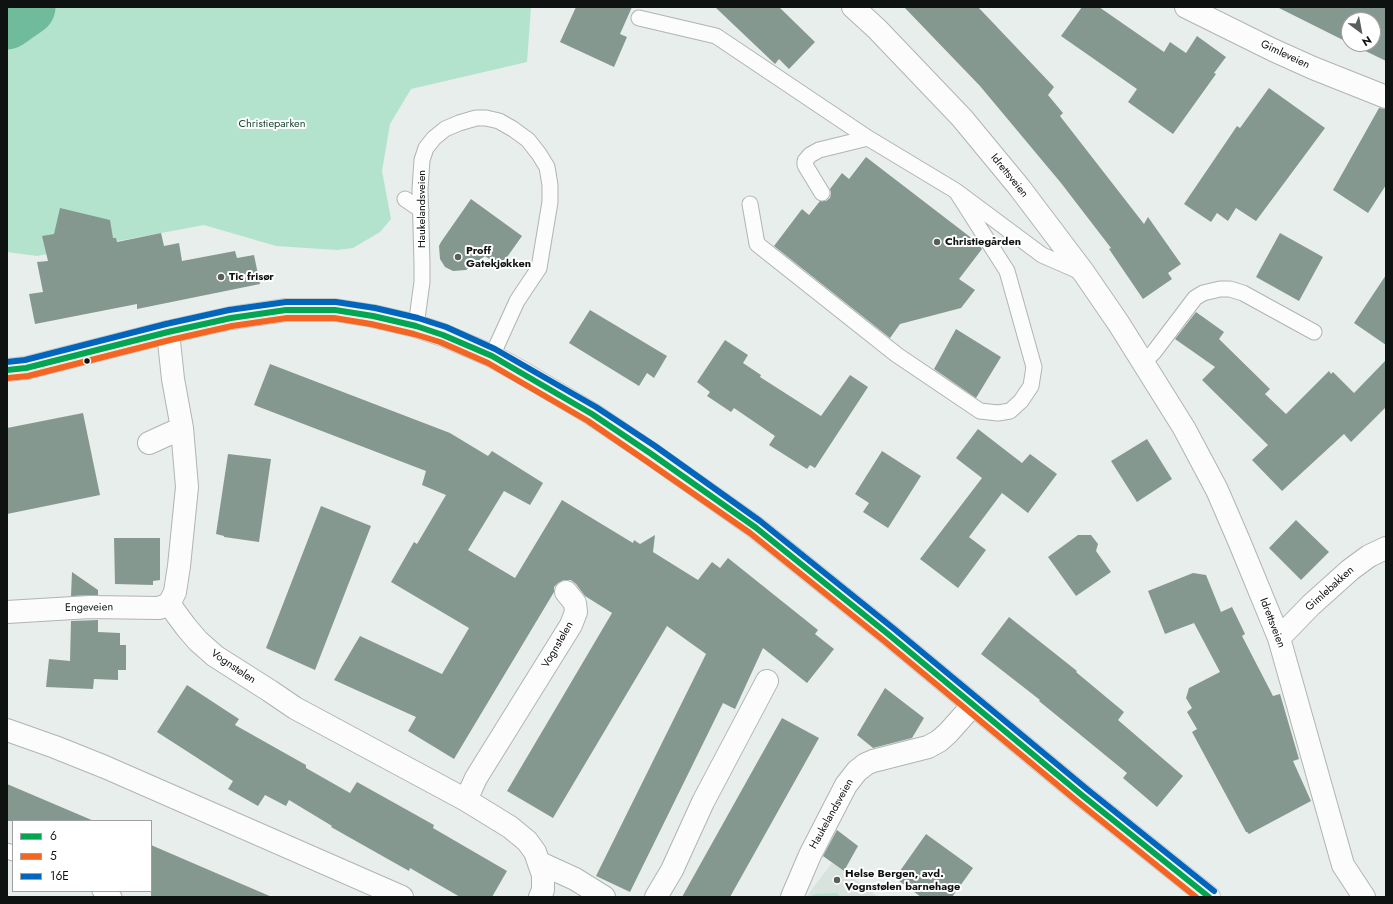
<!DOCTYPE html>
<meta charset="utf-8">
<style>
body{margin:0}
#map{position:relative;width:1393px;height:904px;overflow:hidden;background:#e8eeeb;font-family:Jost,sans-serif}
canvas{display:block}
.frame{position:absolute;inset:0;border:8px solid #0e1210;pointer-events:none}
.legend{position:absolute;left:12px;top:820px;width:140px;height:72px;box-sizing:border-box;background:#fff;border:1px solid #9fa09f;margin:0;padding:5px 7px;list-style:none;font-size:12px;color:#0e1210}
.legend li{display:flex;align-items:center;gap:8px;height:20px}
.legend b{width:20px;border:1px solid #9fa09f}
.north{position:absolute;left:1341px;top:12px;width:40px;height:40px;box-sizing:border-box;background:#fff;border:1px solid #9fa09f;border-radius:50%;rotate:148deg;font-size:11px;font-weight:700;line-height:16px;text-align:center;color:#0e1210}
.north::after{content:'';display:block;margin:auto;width:14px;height:18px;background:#5a5f5d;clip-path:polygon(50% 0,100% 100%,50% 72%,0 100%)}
</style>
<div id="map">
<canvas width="1393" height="904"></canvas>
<div class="frame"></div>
<ul class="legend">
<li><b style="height:5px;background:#00a651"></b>6</li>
<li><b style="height:5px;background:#f26522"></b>5</li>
<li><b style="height:5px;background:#0065bd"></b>16E</li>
</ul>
<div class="north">N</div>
</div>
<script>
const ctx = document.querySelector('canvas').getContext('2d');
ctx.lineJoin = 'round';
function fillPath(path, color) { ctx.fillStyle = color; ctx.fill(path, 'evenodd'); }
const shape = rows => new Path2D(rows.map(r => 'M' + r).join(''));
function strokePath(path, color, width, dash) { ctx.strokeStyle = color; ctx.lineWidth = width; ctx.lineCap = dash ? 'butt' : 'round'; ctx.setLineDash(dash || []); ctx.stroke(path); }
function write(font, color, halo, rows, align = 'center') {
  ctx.font = font + ' Jost,sans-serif'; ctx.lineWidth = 4; ctx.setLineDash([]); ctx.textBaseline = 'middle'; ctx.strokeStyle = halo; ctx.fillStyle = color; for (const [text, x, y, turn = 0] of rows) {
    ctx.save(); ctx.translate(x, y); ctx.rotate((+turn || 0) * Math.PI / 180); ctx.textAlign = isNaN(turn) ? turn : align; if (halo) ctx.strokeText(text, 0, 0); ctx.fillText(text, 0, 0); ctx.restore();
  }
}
const built = shape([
 [832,863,844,871,878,897,807,897,812,889]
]);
const green = shape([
 [7,7,531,7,527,62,411,89,390,124,382,171,391,219,380,232,353,248,337,250,276,246,204,225,37,256,7,252],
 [837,893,841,897,809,897,816,894]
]);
const river = shape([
 [7,21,27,7]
]);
const building = shape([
 [576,7,632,7,620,34,627,37,614,67,560,42],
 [715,7,779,7,815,42,789,69,779,59,775,64],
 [904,7,978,7,1054,87,1048,95,1063,113,1060,116,1144,224,1148,217,1181,264,1168,273,1172,279,1143,299,1109,249,1111,248,1061,183,980,86],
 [1082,7,1099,7,1164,52,1170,42,1186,53,1197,36,1226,57,1214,73,1216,74,1173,134,1128,102,1137,89,1061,36],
 [1277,7,1386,7,1386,61,1351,44,1373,44,1373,20,1349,20,1349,43],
 [1269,88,1325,128,1256,221,1236,208,1228,221,1217,213,1211,222,1184,204,1237,126,1240,128],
 [1379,108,1386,109,1386,185,1368,213,1333,190],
 [866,157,978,243,982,249,959,279,975,290,961,308,900,324,890,338,774,246,802,209,809,215,820,201,826,201,830,198,831,193,830,189,842,173,849,179],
 [471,199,522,236,500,267,485,256,466,270,453,271,445,267,440,259,439,246,441,242],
 [60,208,110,220,113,238,116,238,117,242,161,233,164,246,179,243,182,261,235,251,237,258,254,255,260,284,137,309,137,304,35,324,29,294,43,292,37,262,48,261,42,236,54,234],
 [1280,233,1323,257,1299,301,1256,277],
 [1386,275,1386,345,1354,323],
 [590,310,667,356,654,378,647,373,639,386,569,343],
 [1196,312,1224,332,1219,339,1270,389,1265,394,1286,414,1329,371,1331,374,1333,372,1354,393,1386,360,1386,407,1351,442,1344,434,1282,491,1252,460,1268,445,1202,380,1215,367,1175,339],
 [956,329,1001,357,976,398,934,369],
 [725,340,748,355,743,363,761,375,760,377,821,416,850,375,868,387,815,468,810,465,807,469,769,445,775,436,734,408,731,412,707,396,710,392,697,382],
 [270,364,450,433,488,456,492,451,543,483,530,505,504,491,468,550,515,578,562,500,633,543,634,540,640,544,655,535,653,552,698,580,712,562,720,568,728,558,818,630,815,634,834,649,807,683,763,648,735,709,723,703,630,892,596,876,706,654,667,626,553,818,507,791,612,613,585,596,576,584,571,580,564,580,558,583,554,587,554,592,454,759,408,731,416,717,334,680,360,636,442,674,469,628,391,582,414,542,417,544,446,495,422,485,426,471,254,405],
 [83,413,100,495,7,514,7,428],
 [978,429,1022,463,1030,454,1057,474,1028,513,1002,493,969,537,986,550,958,588,920,559,982,478,956,458],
 [1147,439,1172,479,1137,502,1111,461],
 [882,451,921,476,888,528,863,512,869,503,855,494],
 [228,454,271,459,259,542,224,537,224,536,216,534],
 [321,506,371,526,315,670,266,648],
 [1296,520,1329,552,1301,580,1269,548],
 [1078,535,1091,535,1098,544,1096,551,1111,572,1076,596,1048,557],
 [114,538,160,538,160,580,153,581,153,585,115,584],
 [72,572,98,590,98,595,71,596],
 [1193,573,1206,575,1221,612,1232,607,1245,634,1242,636,1273,696,1280,694,1299,759,1293,761,1311,801,1249,834,1247,832,1246,832,1192,732,1197,729,1187,712,1192,708,1186,698,1189,688,1220,672,1194,623,1165,634,1148,591],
 [1009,617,1077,671,1076,672,1124,712,1118,720,1183,776,1157,807,1123,778,1127,773,1039,701,1040,700,981,654],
 [98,620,98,632,120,633,120,645,126,645,126,670,118,670,118,680,94,679,93,689,46,687,49,659,70,661,71,621],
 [187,685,239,719,235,725,306,765,306,768,350,793,357,782,434,825,433,828,507,871,492,897,460,897,410,868,409,871,331,827,332,826,289,800,286,806,265,795,258,806,228,789,233,781,157,732],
 [885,688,924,718,912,738,873,748,857,735],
 [782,718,819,738,753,856,730,897,682,897],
 [7,784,94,821,7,821],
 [837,830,858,846,844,871,823,856],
 [926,834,973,868,952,897,921,897,895,878],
 [151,845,202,867,272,897,151,897]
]);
const service = shape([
 [639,18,716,36,868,138,956,191,1042,255,1081,272],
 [822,193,805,165,805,161,810,155,819,150,868,138],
 [405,199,421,210],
 [750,204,757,244,897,355,980,411,998,413,1010,411,1021,401,1031,386,1034,367,1007,271,956,191],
 [416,326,422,282,422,264,420,189,422,160,426,148,434,138,445,129,459,123,476,118,486,118,499,121,513,129,528,140,539,154,547,167,550,185,550,202,539,268,517,301,492,356],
 [1143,363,1154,352,1195,298,1203,293,1220,289,1230,289,1243,293,1314,332],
 [7,851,13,853],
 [100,891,114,897]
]);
const minor = shape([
 [853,7,877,29,962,118,1019,187,1084,273,1119,324,1184,428,1217,490,1239,541,1279,638,1343,865,1364,897],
 [1186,7,1273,50,1313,68,1386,97],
 [168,332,173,379,182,428,187,487,179,566,175,592,169,604],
 [149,443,182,428],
 [169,604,186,627,198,641,215,656,270,691,295,708,466,800,510,827,527,841,535,852,543,875,543,890,540,897],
 [7,612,90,607,159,608,169,604],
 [1279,638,1311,605,1350,570,1369,556,1386,548],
 [7,730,55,747,105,767,402,897],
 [466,800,476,778,571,625,576,612,575,603,566,592],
 [540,863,575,879,604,897],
 [656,897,672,870,703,802,767,681],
 [792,897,810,855,846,785,857,771,866,764,873,761,928,747,939,741,948,733,973,705]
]);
const primary = shape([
 [7,370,26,368,168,332,231,318,286,310,335,310,373,316,416,326,443,335,492,356,523,373,592,414,650,453,755,527,888,634,1083,796,1209,897]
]);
const bus1 = shape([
 [7,370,26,368,168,332,231,318,286,310,335,310,373,316,416,326,443,335,492,356,592,414,650,453,755,527,888,634,1083,796,1209,897]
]);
const bus2 = shape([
 [8,378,28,376,170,340,232,326,287,318,334,318,371,324,414,334,440,342,488,363,588,421,645,460,750,533,883,640,1078,802,1196,897]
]);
const bus3 = shape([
 [7,362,25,360,166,324,229,310,286,302,336,302,375,308,418,318,446,327,495,349,596,407,655,446,760,521,893,628,1088,790,1214,891]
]);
const markers = [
 [937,242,4,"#5a5f5d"],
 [458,257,4,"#5a5f5d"],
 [221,277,4,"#5a5f5d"],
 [87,361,3.5,"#0e1210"],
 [837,880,4,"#5a5f5d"]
];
const streetNames = [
 ["Gimleveien",1285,55,25],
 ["Idrettsveien",1009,176,51],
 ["Haukelandsveien",422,209,-90],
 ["Gimlebakken",1330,589,-42],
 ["Engeveien",89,608,-1],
 ["Idrettsveien",1272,623,69],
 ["Vognstølen",558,645,-60],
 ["Vognstølen",233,667,34],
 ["Haukelandsveien",832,814,-61]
];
const parkNames = [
 ["Christieparken",272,124]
];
const poiNames = [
 ["Christiegården",945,242],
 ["Proff",466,251],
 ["Gatekjøkken",466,264],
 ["Tic frisør",229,277],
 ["Helse Bergen, avd.",845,874],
 ["Vognstølen barnehage",845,887]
];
fillPath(built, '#d7e3dc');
fillPath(green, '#b3e3cc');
strokePath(river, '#71bb9d', 57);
fillPath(building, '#859890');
strokePath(service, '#b0b4b2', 17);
strokePath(minor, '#b0b4b2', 24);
strokePath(primary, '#c7c9c8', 24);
strokePath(service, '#fcfcfc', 15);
strokePath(minor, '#fcfcfc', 22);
strokePath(primary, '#f4f0ee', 22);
strokePath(bus1, '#00a651', 6);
strokePath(bus2, '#f26522', 6);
strokePath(bus3, '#0065bd', 6);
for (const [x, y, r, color] of markers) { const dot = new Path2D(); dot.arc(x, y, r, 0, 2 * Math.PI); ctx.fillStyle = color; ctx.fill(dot); strokePath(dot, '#fff', 1.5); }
write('11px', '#0e1210', '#fff', streetNames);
write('11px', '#194432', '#fff', parkNames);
write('bold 11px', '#0e1210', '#fff', poiNames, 'left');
</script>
